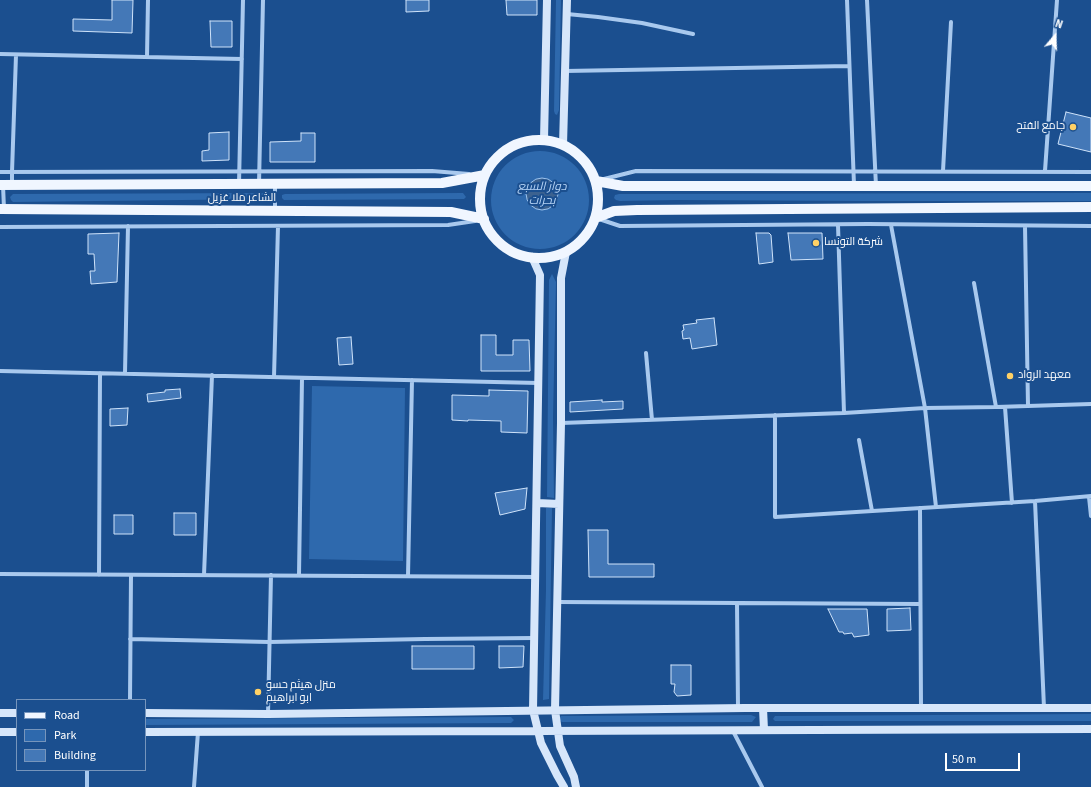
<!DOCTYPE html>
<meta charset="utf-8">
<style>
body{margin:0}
#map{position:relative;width:1091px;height:787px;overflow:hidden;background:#1b4f8f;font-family:"Source Sans 3",sans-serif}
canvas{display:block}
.legend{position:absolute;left:16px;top:699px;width:130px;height:72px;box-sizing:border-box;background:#1b4f8f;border:1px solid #7695bc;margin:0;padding:5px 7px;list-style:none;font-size:12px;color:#fff}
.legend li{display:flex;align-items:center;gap:8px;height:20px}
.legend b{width:20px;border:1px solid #7695bc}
.north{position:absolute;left:1035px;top:16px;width:40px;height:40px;-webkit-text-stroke:3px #1b4f8f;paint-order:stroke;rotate:19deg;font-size:11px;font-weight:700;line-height:16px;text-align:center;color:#fff}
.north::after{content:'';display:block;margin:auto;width:14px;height:18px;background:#fff;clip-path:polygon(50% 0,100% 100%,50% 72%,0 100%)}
.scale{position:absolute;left:945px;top:753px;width:75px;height:18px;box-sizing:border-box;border:2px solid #fff;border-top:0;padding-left:5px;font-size:12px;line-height:14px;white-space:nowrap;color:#fff;-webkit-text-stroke:3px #1b4f8f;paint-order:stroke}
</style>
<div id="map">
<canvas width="1091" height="787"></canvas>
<ul class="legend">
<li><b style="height:5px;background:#f0f6ff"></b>Road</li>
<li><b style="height:11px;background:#2e69ad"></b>Park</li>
<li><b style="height:11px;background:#4478b7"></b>Building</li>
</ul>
<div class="north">N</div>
<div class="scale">50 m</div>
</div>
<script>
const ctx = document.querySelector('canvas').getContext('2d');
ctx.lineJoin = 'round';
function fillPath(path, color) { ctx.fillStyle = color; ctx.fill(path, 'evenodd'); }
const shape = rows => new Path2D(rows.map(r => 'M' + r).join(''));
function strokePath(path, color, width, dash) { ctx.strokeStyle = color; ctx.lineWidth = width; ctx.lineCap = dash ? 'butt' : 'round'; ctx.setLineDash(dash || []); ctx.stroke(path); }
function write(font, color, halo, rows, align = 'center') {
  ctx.font = font + ' "Source Sans 3",Cairo,sans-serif'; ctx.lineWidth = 4; ctx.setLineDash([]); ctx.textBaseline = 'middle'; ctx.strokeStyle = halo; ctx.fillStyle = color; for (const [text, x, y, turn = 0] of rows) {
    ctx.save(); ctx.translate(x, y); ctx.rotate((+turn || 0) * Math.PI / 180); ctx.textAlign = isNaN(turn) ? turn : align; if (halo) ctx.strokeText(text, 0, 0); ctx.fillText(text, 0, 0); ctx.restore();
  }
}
const green = shape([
 [556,0,561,0,559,110,557,115,555,114,554,111],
 '491 200a49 49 0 1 1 98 0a49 49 0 1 1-98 0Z',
 [267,193,269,197,268,199,13,202,11,200,10,197,13,194],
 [463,193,466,197,464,199,284,200,282,198,282,195,285,194],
 [1091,193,1091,201,862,201,678,200,620,201,616,200,614,198,615,195,619,194],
 [552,274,556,282,553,417,554,498,547,497,549,280],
 [312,386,405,388,403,561,309,559],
 [546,508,552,508,549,699,543,700,546,590],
 [1091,714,1091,721,775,721,773,719,775,716],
 [751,715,756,717,752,722,562,722,558,719,561,716],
 [511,717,514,720,511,723,145,725,145,719]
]);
const water = shape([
 '526 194a16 16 0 1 1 32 0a16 16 0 1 1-32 0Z'
]);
const building = shape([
 [112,0,133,0,132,33,73,31,73,19,112,20,112,0],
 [406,0,429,0,429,11,406,12,406,0],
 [506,0,537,0,537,15,507,15,506,0],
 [210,21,232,21,232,47,211,47,210,21],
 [1066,112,1091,118,1091,152,1058,144,1066,112],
 [229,132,229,160,202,161,202,151,209,150,209,133,229,132],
 [301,133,315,133,315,162,270,162,270,142,301,141,301,133],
 [119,233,117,282,91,284,90,271,95,271,94,254,88,254,88,234,119,233],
 [756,233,769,233,771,235,773,262,759,264,756,233],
 [788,233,822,233,823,259,791,260,788,233],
 [714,318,717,345,692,349,690,338,683,339,682,331,684,330,683,325,697,323,696,320,714,318],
 [481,335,496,335,496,355,513,355,513,340,529,340,530,371,481,371,481,335],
 [351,337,353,364,339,365,337,338,351,337],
 [180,389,181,398,148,402,147,394,165,392,165,390,180,389],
 [489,390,528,391,527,433,501,432,501,421,468,420,468,421,452,420,452,395,489,396,489,390],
 [602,400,602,402,623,401,623,409,570,412,570,402,602,400],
 [128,408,127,425,110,426,110,409,128,408],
 [527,488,525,509,500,515,495,493,527,488],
 [174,513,196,513,196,535,174,535,174,513],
 [114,515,133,515,133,534,114,534,114,515],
 [588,530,608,530,608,564,654,564,654,577,589,577,588,530],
 [910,608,911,630,887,631,887,609,910,608],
 [828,609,867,609,869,635,854,637,852,633,844,634,843,632,839,632,828,609],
 [412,646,474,646,474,669,412,669,412,646],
 [499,646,524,646,523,667,499,668,499,646],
 [671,665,691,665,691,695,677,696,674,692,675,684,671,684,671,665]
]);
const street = shape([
 [847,0,854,185],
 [867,0,876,186],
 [567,14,598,17,642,23,693,34],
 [0,54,242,59],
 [147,57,148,0],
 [565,71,849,66],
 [943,171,951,22],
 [1045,171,1057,0],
 [0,172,432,171,469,174],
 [604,179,636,171,1091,172],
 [239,184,243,0],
 [259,184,263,0],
 [3,185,4,209],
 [12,185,12,172,16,55],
 [275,185,275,210],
 [599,219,620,226,868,224,1091,226],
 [838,225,844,413],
 [891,225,925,408,936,507],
 [1025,226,1028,406],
 [0,227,448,225,475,221],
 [974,283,996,407],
 [646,353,652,420],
 [0,371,539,383],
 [125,373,128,226],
 [274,377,278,226],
 [1005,407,1012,503],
 [775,415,775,517,1035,501,1091,496],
 [561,423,844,413,925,408,996,407,1091,404],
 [859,440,872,511],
 [1089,497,1091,516],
 [1035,501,1044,708],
 [920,508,921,708],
 [0,574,536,577],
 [99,575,100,373],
 [204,575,212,375],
 [299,575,302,378],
 [408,576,412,380],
 [557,602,920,604],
 [737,603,738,708],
 [130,639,269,642,425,639,534,638],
 [130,700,131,575],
 [268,714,271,575],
 [733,731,762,787],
 [87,770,87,787],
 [194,787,198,732]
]);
const secondary = shape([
 [544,140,547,0],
 [563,145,567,0],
 [566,252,561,278,561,423,555,710,560,746,574,777,576,787],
 [532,257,540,275,533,710,541,743,557,775,564,787],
 [537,503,559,504],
 [763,708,764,730],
 [0,713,17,713],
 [145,713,268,714,745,708,1091,708],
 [0,732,17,732],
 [145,732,538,731,1091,729]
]);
const primary = shape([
 '480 199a59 59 0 1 1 118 0a59 59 0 1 1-118 0Z',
 [596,181,623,186,1091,186],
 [0,185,442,183,485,175],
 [0,209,451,212,484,219],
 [595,218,614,211,637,210,1091,207]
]);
const markers = [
 [1073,127,4,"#ffd166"],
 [816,243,4,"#ffd166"],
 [1010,376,4,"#ffd166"],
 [258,692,4,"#ffd166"]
];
const poiNames = [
 ["جامع الفتح",1065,127,"right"],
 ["شركة التونسا",824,243],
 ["معهد الرواد",1018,376],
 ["منزل هيثم حسو",266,686],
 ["ابو ابراهيم",266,699]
];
const streetNames = [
 ["الشاعر ملا غزيل",242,199]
];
const waterNames = [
 ["دوار السبع",542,187],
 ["بحرات",542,201]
];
fillPath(green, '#2e69ad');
fillPath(water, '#3c6290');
strokePath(water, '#9cc4f0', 1);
fillPath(building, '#4478b7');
strokePath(building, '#cfe3fa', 1);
strokePath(street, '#a9c9ee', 4);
strokePath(secondary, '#d6e6fa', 8);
strokePath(primary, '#f0f6ff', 10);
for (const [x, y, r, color] of markers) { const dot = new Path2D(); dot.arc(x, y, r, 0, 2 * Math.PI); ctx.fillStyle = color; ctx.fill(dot); strokePath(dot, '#1b4f8f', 1.5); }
write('11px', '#fff', '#1b4f8f', poiNames, 'left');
write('11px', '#fff', '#1b4f8f', streetNames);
write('italic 12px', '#b5d3f5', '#1b4f8f', waterNames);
</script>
